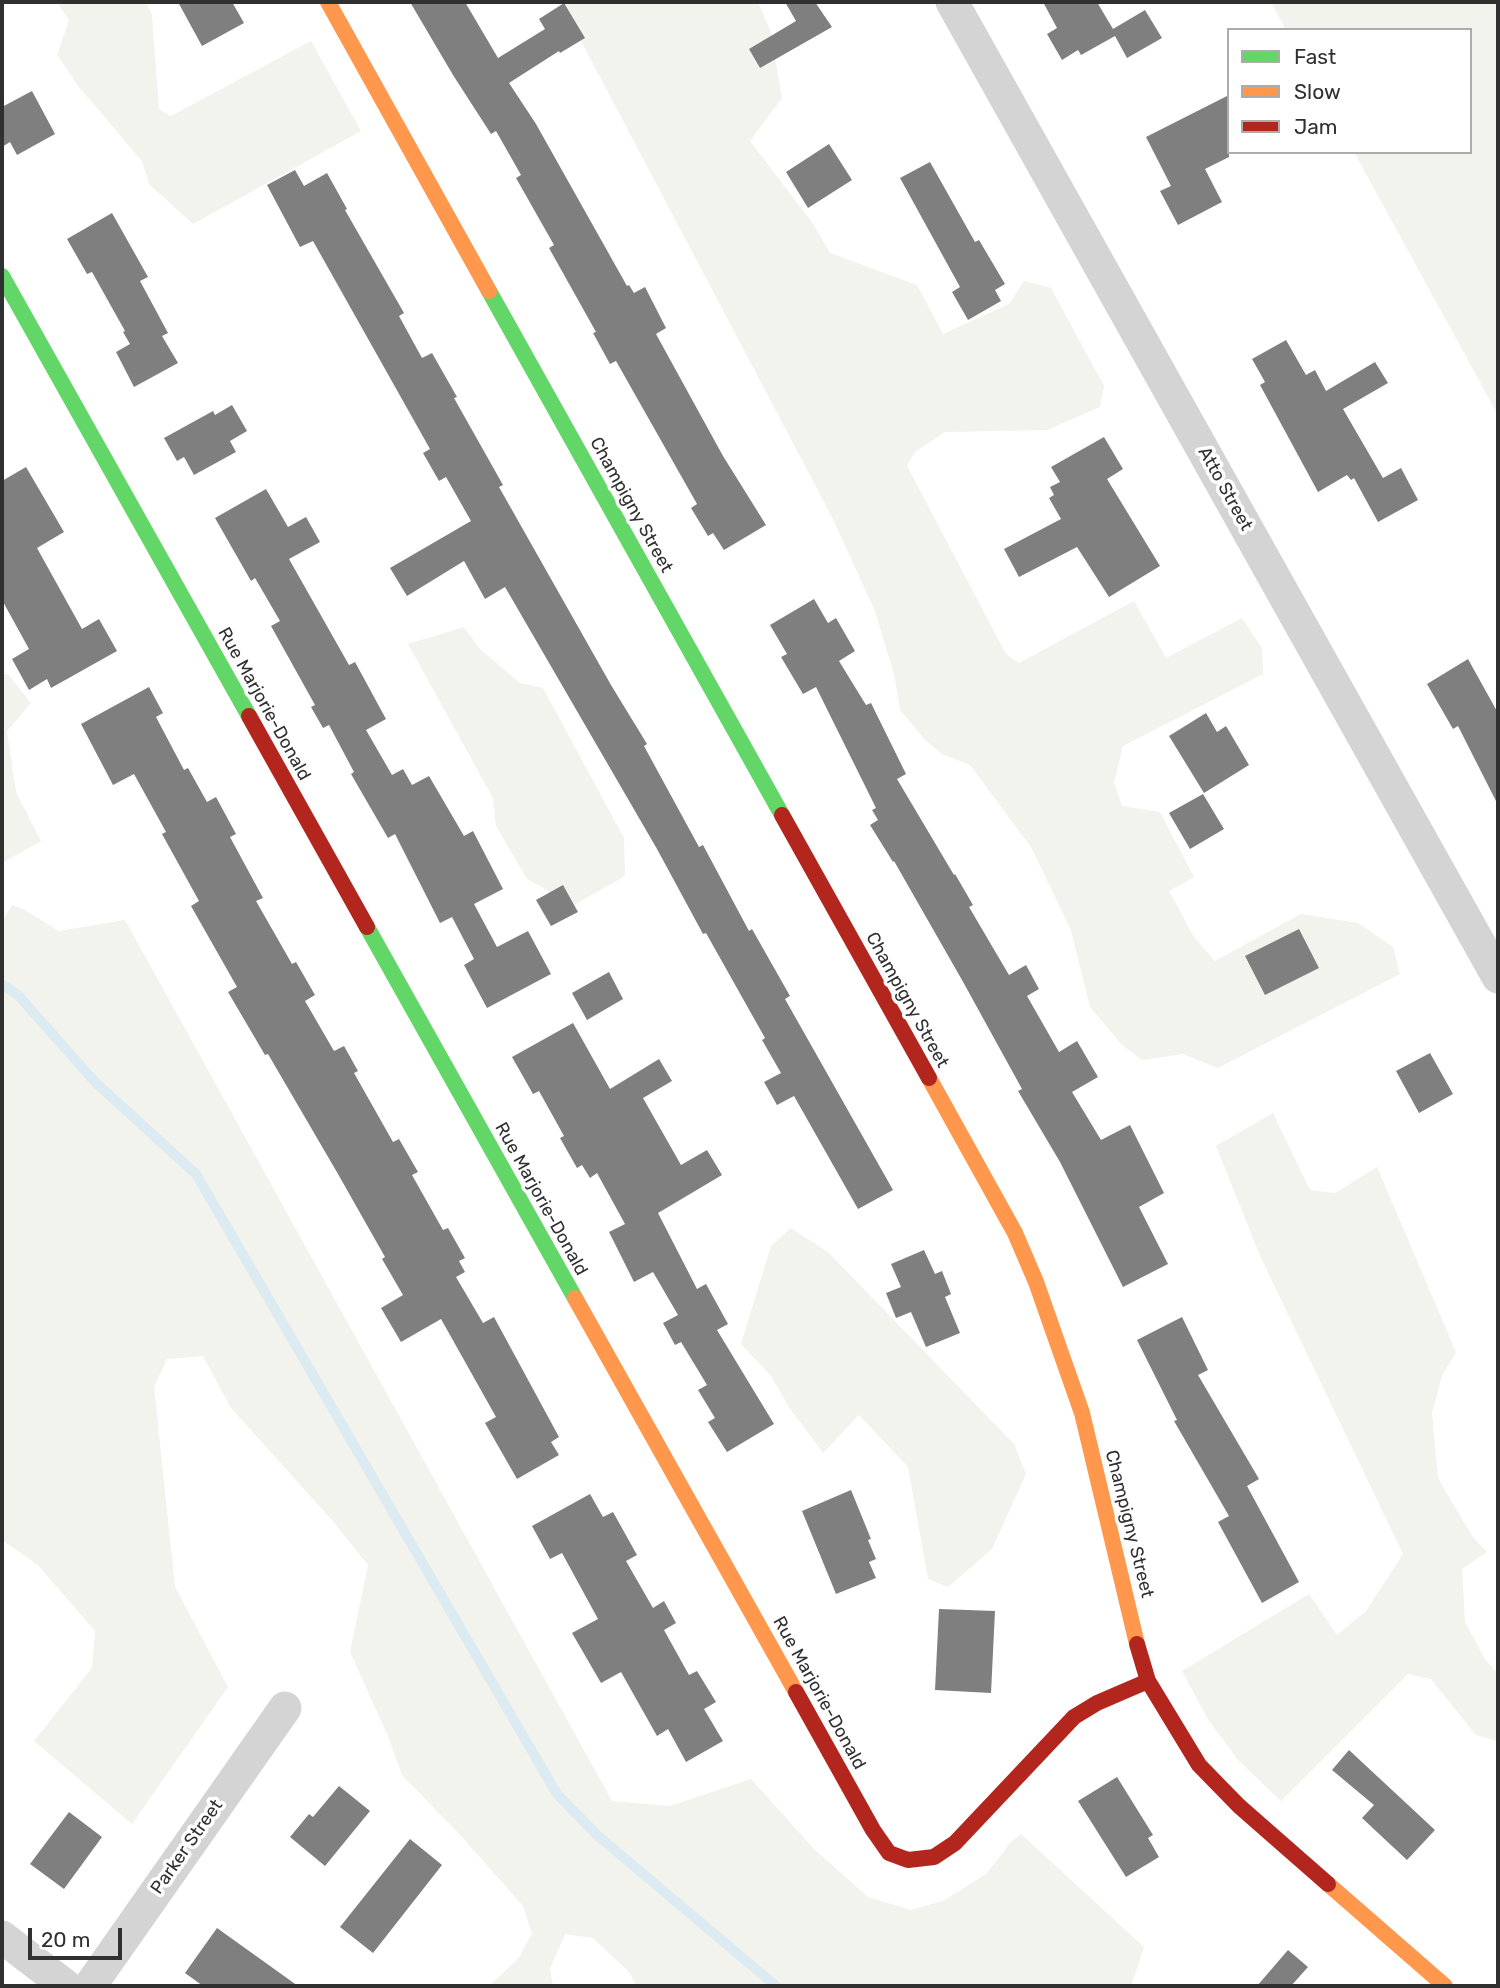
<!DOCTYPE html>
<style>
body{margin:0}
#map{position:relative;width:1500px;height:1988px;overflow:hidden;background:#fff;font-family:Rubik,sans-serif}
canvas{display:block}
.frame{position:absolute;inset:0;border:4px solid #303030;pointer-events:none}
.legend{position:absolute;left:1227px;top:28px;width:245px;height:126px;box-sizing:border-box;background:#fff;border:2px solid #acacac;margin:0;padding:9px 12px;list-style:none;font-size:21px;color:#303030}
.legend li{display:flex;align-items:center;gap:14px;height:35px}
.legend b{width:35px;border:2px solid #acacac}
.scale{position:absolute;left:28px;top:1928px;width:94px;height:32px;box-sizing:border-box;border:4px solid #303030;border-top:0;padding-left:9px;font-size:21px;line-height:24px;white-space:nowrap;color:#303030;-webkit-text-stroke:5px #fff;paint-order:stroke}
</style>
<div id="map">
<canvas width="1500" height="1988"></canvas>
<div class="frame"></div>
<ul class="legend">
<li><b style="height:9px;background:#63d668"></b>Fast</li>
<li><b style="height:9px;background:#ff974d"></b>Slow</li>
<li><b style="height:9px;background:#b3261e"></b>Jam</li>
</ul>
<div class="scale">20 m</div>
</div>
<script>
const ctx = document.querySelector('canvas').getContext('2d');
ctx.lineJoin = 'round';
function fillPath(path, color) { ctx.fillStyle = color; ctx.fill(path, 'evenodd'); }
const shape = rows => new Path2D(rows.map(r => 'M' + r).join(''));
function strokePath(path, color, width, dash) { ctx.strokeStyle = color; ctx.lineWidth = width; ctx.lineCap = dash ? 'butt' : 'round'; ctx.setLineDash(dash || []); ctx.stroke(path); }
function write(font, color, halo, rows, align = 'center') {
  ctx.font = font + ' Rubik,sans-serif'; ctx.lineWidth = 7; ctx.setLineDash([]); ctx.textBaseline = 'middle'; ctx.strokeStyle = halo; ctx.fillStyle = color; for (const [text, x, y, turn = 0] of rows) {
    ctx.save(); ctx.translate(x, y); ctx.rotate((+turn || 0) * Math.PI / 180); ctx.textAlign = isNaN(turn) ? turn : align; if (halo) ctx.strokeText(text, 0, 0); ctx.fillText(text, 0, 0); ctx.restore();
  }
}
const green = shape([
 [57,2,146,2,152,15,159,109,171,116,311,41,361,131,193,224,149,184,142,161,79,87,57,55,69,20],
 [563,2,758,2,770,30,782,98,750,141,814,225,830,253,917,285,943,334,1009,304,1024,281,1051,288,1104,386,1100,407,1047,430,945,432,915,452,907,466,1006,654,1019,663,1134,601,1166,658,1242,618,1262,648,1263,674,1123,746,1114,783,1122,806,1160,812,1194,877,1169,891,1194,937,1215,961,1301,914,1358,923,1393,947,1400,974,1218,1068,1183,1054,1142,1060,1122,1045,1090,1007,1071,930,1031,847,970,765,942,754,925,740,900,710,894,674,875,611,832,517,562,5],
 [1271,2,1498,2,1498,415,1354,152,1470,152,1470,30,1286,30],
 [464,627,480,649,520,683,543,688,624,838,625,876,574,905,527,879,496,826,493,798,408,644],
 [2,674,8,674,31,703,7,731,16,792,41,841,2,863],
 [12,905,25,910,59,931,125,920,612,1801,670,1806,751,1779,814,1849,868,1897,911,1910,943,1901,986,1874,1012,1841,1021,1834,1144,1947,1131,1986,636,1986,630,1973,593,1938,565,1934,550,1969,553,1986,489,1986,519,1958,532,1933,523,1906,462,1837,402,1775,388,1736,350,1652,368,1565,331,1519,231,1408,203,1356,167,1359,154,1387,175,1587,228,1687,132,1824,34,1741,92,1668,95,1631,38,1565,2,1540,2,922],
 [1273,1113,1310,1190,1335,1193,1377,1167,1456,1352,1442,1376,1432,1413,1438,1478,1472,1536,1487,1552,1462,1569,1465,1622,1485,1659,1498,1674,1498,1741,1476,1735,1431,1679,1408,1674,1281,1801,1238,1760,1209,1721,1182,1671,1309,1594,1337,1635,1366,1611,1403,1554,1261,1258,1216,1146],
 [791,1228,828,1252,1014,1444,1026,1474,992,1549,948,1587,928,1579,908,1467,859,1415,823,1453,789,1407,771,1376,741,1344,771,1246]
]);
const stream = shape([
 [2,984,18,995,95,1082,196,1174,557,1794,597,1835,776,1986]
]);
const building = shape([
 [178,2,232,2,244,23,202,46],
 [410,2,465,2,498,58,545,29,539,19,564,3,585,38,560,53,559,51,509,83,536,124,627,286,629,285,634,293,645,287,666,328,656,334,723,456,766,525,724,550,713,533,708,536,691,508,697,504,616,361,610,364,593,333,596,332,549,248,554,245,516,178,521,175,496,131,491,134,453,75],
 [785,2,815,2,832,27,760,68,749,49,796,21],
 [1043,2,1097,2,1113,29,1145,10,1162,38,1127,58,1115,36,1081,55,1078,50,1062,60,1047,34,1057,28],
 [32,91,55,134,17,155,10,142,2,147,2,107],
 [1229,95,1229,157,1205,169,1222,202,1178,225,1160,191,1171,186,1146,137],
 [829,144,852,180,808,208,786,172],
 [930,162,975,242,979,240,1005,284,995,290,1001,301,968,320,952,292,960,287,900,178],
 [295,170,304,186,327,173,347,209,345,210,404,313,399,316,422,358,432,353,457,397,454,398,503,485,499,487,611,685,647,744,644,746,699,847,703,845,749,931,752,929,790,996,785,999,893,1190,858,1209,794,1096,777,1105,764,1082,781,1073,762,1040,765,1038,706,933,703,934,657,849,505,587,485,599,464,561,407,596,390,568,471,521,446,477,439,481,423,453,430,449,313,241,300,247,267,185],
 [112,213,148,277,140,281,168,333,162,336,178,363,134,387,116,352,130,344,123,332,125,331,92,272,87,274,67,239],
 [1286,340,1306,375,1315,370,1326,391,1375,362,1388,383,1343,409,1383,478,1401,468,1418,500,1378,522,1354,478,1351,480,1347,475,1318,492,1260,385,1265,382,1252,359],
 [232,405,247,431,230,441,236,452,194,475,184,457,177,461,164,438,213,411,215,415],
 [1104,437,1123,469,1107,479,1160,566,1109,597,1077,547,1019,577,1004,549,1061,519,1049,498,1054,495,1050,487,1060,482,1051,467],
 [26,467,64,532,37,548,82,629,99,619,117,651,51,688,47,679,29,690,12,659,29,649,2,600,2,481],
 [266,489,288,527,306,517,320,542,289,559,349,665,355,662,386,719,366,730,392,775,403,769,412,785,429,776,464,836,473,831,503,889,474,904,497,947,528,931,551,974,487,1008,464,965,474,959,452,917,440,923,395,834,388,838,351,774,354,772,329,725,323,728,311,707,315,705,271,626,280,621,255,578,251,581,215,518],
 [814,599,828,623,836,618,855,651,839,661,866,705,871,703,906,774,897,779,954,875,955,874,973,905,969,907,1009,975,1026,965,1039,989,1027,996,1059,1052,1077,1041,1098,1077,1072,1092,1101,1140,1130,1125,1164,1193,1139,1207,1168,1264,1123,1287,1060,1162,1018,1091,1022,1089,962,980,894,861,893,862,870,825,878,820,872,810,876,808,816,687,803,694,781,657,787,654,770,625],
 [1468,659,1498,713,1498,805,1458,726,1453,729,1427,684],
 [149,687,163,713,156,717,184,770,188,768,207,802,216,797,236,834,230,837,263,898,256,901,292,964,296,962,315,995,305,1001,334,1051,344,1046,358,1071,354,1073,393,1142,399,1139,418,1172,412,1175,443,1230,448,1228,465,1258,459,1261,465,1272,456,1277,483,1323,494,1317,559,1437,551,1442,559,1455,517,1479,485,1423,496,1417,441,1319,401,1342,381,1308,403,1295,382,1259,385,1257,338,1174,268,1054,265,1055,228,992,237,987,191,906,199,901,162,834,166,832,134,774,113,785,81,724],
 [1206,713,1217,732,1226,726,1249,765,1204,793,1169,736],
 [1203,794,1224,829,1190,849,1169,813],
 [563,885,578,912,551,926,536,900],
 [1299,929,1319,968,1265,995,1245,956],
 [609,972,623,999,587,1020,572,993],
 [573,1023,610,1089,659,1059,672,1081,643,1098,681,1165,707,1150,722,1175,658,1213,697,1289,706,1284,728,1324,717,1330,774,1424,727,1452,708,1422,715,1418,698,1390,707,1385,681,1342,675,1345,663,1323,678,1315,653,1272,634,1282,609,1232,625,1224,597,1173,590,1178,582,1165,577,1168,560,1138,564,1136,539,1091,533,1094,512,1057],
 [1430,1053,1453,1094,1419,1113,1396,1071],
 [924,1250,935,1274,942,1271,951,1294,945,1297,960,1333,926,1347,911,1312,896,1318,886,1293,901,1287,891,1264],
 [1182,1317,1208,1370,1198,1375,1259,1479,1247,1486,1299,1582,1262,1603,1218,1522,1229,1516,1174,1421,1177,1420,1137,1340],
 [851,1490,871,1539,868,1540,876,1559,869,1562,876,1578,836,1594,802,1511],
 [590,1494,603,1517,613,1512,637,1555,626,1561,653,1608,664,1601,676,1623,664,1630,689,1675,697,1671,716,1702,704,1709,723,1741,686,1762,668,1729,657,1736,621,1672,601,1683,572,1633,598,1619,562,1553,550,1559,532,1526],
 [939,1609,995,1611,991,1693,935,1690],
 [1349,1750,1435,1830,1407,1860,1362,1818,1374,1805,1332,1770],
 [1117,1777,1153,1835,1148,1838,1159,1857,1126,1877,1078,1801],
 [339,1786,370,1811,325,1866,290,1837,309,1814,313,1817],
 [69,1812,102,1837,64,1889,30,1864],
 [410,1839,442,1865,373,1953,340,1927],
 [217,1928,298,1986,203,1986,185,1973],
 [1288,1950,1308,1967,1291,1986,1257,1986]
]);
const street = shape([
 [952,2,1498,977],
 [2,1937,66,1986],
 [90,1986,285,1708]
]);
const fast = shape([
 [2,276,249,716],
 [489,291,782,815],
 [367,927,575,1298]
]);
const slow = shape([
 [328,2,489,291],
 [929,1078,1015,1233,1036,1282,1082,1413,1137,1644],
 [575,1298,796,1692],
 [1328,1884,1445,1986]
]);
const jam = shape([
 [249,716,367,927],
 [782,815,929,1078],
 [1137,1644,1148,1681,1199,1765,1239,1806,1328,1884],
 [796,1692,873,1830,889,1853,908,1860,934,1857,955,1843,1074,1717,1097,1703,1148,1681]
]);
const streetNames = [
 ["Atto Street",1225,489,61],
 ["Champigny Street",631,505,61],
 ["Rue Marjorie-Donald",264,704,61],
 ["Champigny Street",907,1000,61],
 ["Rue Marjorie-Donald",541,1199,61],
 ["Champigny Street",1129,1524,76],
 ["Rue Marjorie-Donald",819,1693,61],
 ["Parker Street",187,1847,-55]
];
fillPath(green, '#f1f3ec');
strokePath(stream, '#dcebf1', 10);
fillPath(building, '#7f7f7f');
strokePath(street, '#d4d4d4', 33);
strokePath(fast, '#63d668', 16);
strokePath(slow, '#ff974d', 16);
strokePath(jam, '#b3261e', 16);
write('18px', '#303030', '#fff', streetNames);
</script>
